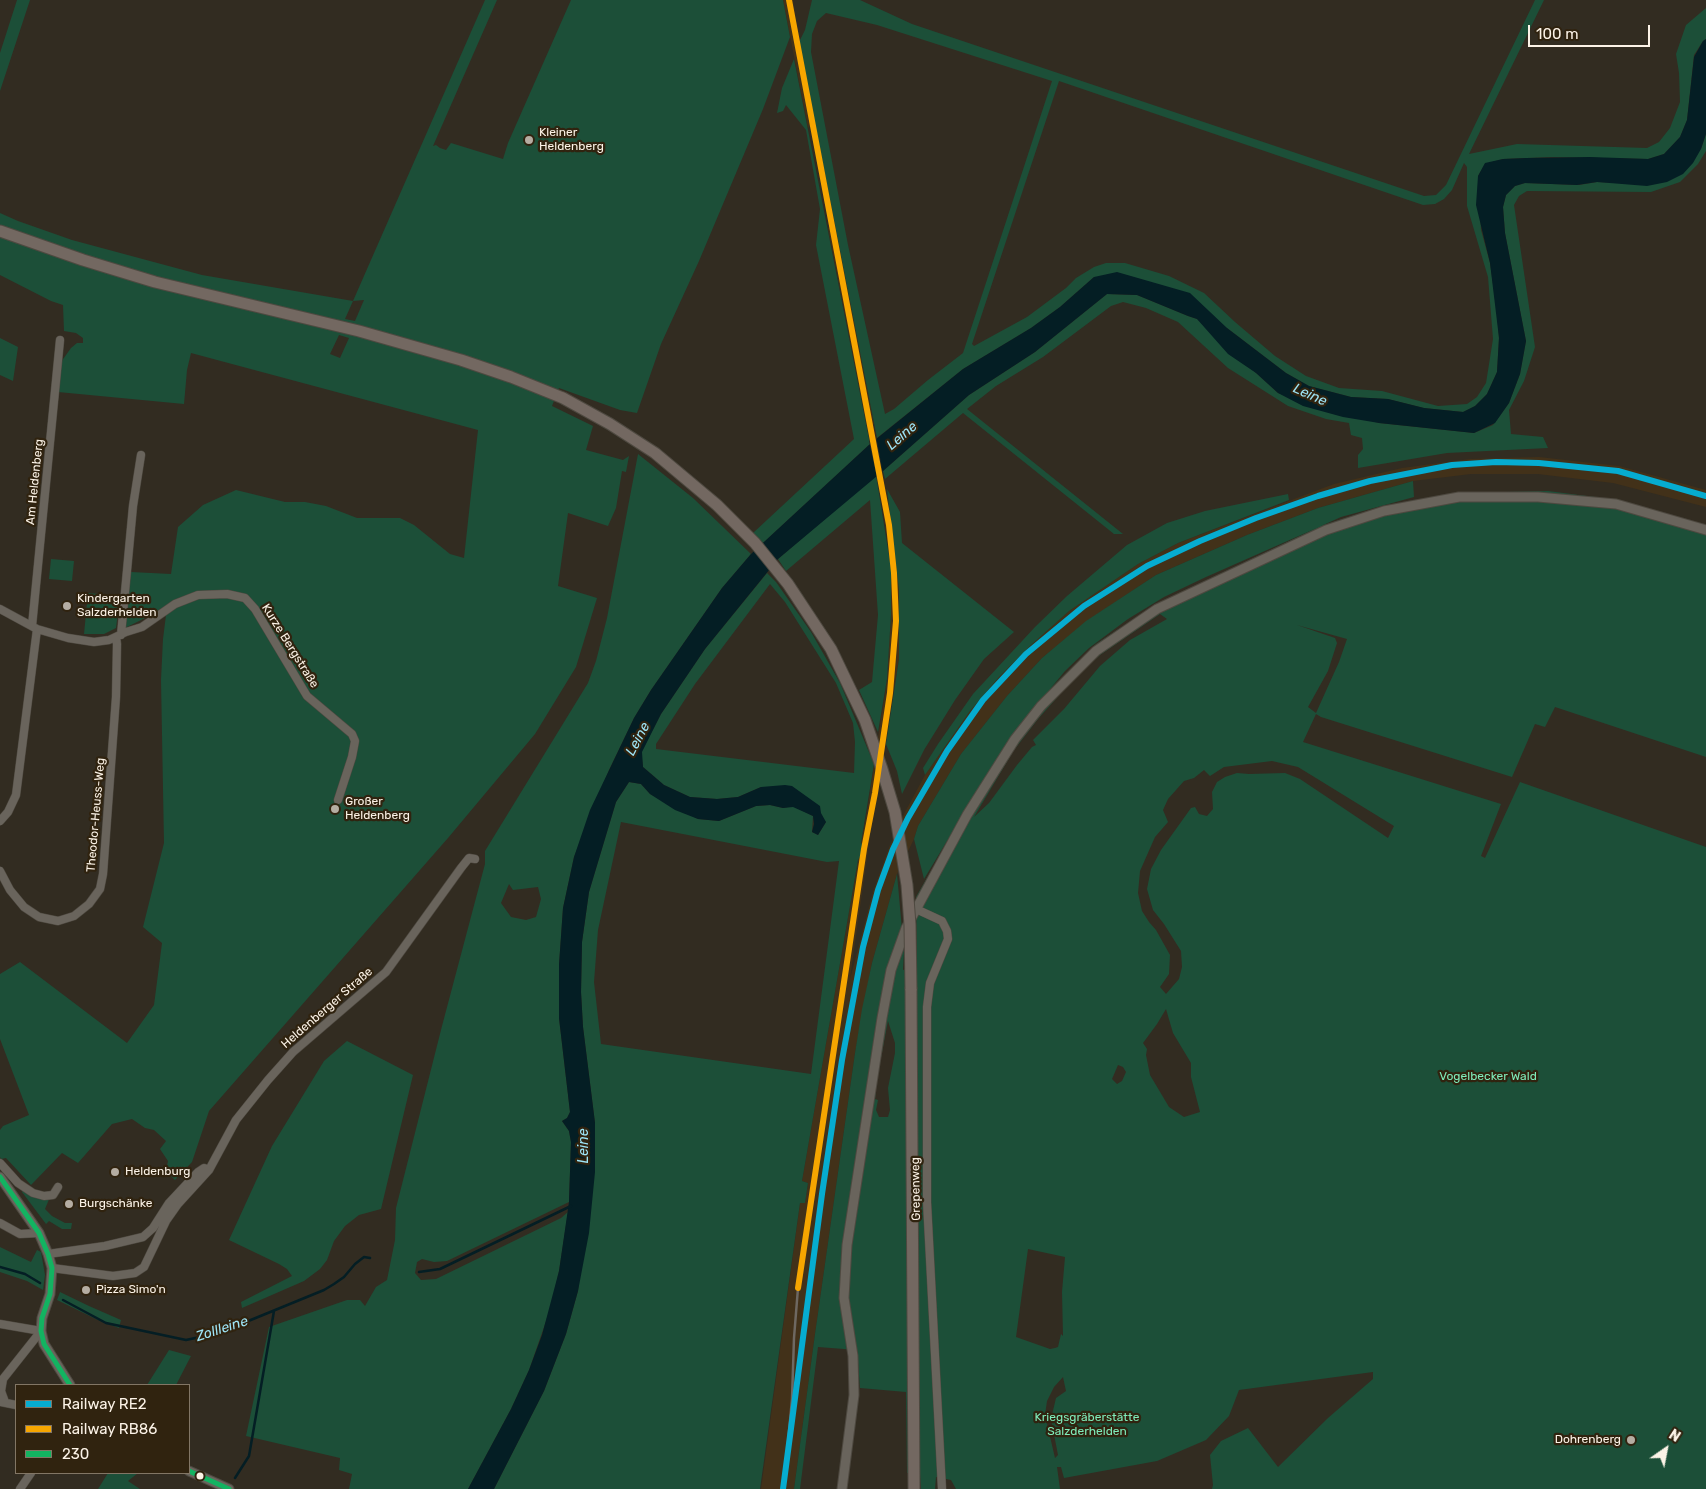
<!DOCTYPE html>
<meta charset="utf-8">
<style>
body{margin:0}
#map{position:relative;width:1706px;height:1489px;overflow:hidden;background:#322c21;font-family:Rubik,sans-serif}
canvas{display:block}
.legend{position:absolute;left:15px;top:1384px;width:175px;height:90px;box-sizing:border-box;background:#30230f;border:1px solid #827665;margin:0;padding:6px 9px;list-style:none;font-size:15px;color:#fcf3e7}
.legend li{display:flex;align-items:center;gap:10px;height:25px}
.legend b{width:25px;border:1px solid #827665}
.north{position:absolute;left:1641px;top:1424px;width:50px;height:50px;-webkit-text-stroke:4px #30230f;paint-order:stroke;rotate:33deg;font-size:14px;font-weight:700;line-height:20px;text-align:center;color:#fcf3e7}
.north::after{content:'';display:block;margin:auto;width:18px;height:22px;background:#fcf3e7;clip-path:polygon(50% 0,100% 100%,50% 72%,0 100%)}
.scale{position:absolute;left:1528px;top:25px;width:122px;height:22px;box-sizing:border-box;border:2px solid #fcf3e7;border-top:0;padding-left:6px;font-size:15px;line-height:18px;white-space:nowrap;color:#fcf3e7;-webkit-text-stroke:4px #30230f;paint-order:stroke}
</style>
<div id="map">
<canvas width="1706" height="1489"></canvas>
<ul class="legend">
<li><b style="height:6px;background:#06acd0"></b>Railway RE2</li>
<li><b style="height:6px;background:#f7a600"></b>Railway RB86</li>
<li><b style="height:6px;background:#13b361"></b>230</li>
</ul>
<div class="north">N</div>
<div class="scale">100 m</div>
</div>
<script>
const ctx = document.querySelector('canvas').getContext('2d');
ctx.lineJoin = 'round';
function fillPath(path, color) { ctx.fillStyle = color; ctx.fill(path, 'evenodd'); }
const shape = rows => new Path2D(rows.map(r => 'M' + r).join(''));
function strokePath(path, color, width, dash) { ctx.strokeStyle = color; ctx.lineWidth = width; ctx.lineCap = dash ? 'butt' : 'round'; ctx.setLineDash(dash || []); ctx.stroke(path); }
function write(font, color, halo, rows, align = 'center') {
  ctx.font = font + ' Rubik,sans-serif'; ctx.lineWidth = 4.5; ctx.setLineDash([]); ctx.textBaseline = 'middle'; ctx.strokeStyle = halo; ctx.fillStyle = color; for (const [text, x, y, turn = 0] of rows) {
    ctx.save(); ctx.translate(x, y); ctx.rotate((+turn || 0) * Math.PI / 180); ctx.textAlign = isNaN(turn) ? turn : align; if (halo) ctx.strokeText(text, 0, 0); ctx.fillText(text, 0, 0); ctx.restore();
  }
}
const built = shape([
 [783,0,793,0,799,42,816,123,808,128],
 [836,227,874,424,867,428,828,228],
 [1539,457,1619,466,1706,490,1706,507,1613,483,1538,474,1471,474,1413,481,1318,508,1247,535,1156,575,1087,621,1042,658,1007,696,961,754,918,826,914,839,897,874,872,963,855,1053,815,1334,794,1489,761,1489,800,1203,805,1202,808,1183,802,1181,858,860,861,855,861,843,868,805,887,679,891,615,891,568,882,504,889,501,894,539,899,590,899,659,870,836,850,979,873,892,890,845,905,812,925,775,970,711,999,677,1031,645,1069,611,1138,564,1178,543,1334,484,1402,468,1470,459]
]);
const green = shape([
 [17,0,30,0,0,91,0,53],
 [485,0,497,0,433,146,436,145,440,148,446,150,451,143,503,159,508,143,571,0,783,0,790,37,763,109,699,261,661,344,637,413,620,410,559,388,552,406,593,426,586,450,623,460,629,456,626,472,622,471,616,508,608,526,568,513,558,586,597,598,576,667,535,734,448,838,209,1111,192,1162,175,1180,166,1171,168,1161,160,1149,166,1141,154,1130,145,1128,132,1119,112,1124,78,1163,62,1153,31,1185,6,1158,1,1159,0,1157,0,1130,3,1126,29,1115,0,1039,0,974,20,962,127,1043,154,1005,162,943,143,927,164,843,161,680,163,639,167,607,125,628,131,572,171,574,178,527,203,505,236,490,285,502,305,502,326,506,357,518,400,518,414,525,450,554,464,558,478,430,191,353,187,370,184,404,58,392,61,362,71,348,77,343,83,343,83,338,76,333,64,331,63,305,51,301,0,275,0,213,18,221,72,240,202,275,353,301],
 [364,300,355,321,345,319,353,301],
 [339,335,349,338,340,358,330,354],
 [812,0,860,0,912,24,1424,196,1436,195,1446,185,1535,0,1544,0,1469,154,1517,144,1647,148,1659,142,1670,128,1680,102,1679,73,1676,54,1686,25,1706,8,1706,39,1703,41,1694,55,1687,120,1680,137,1664,154,1648,159,1552,157,1503,159,1485,164,1478,176,1481,230,1490,263,1497,313,1499,338,1497,372,1487,394,1475,406,1463,412,1424,408,1388,399,1351,397,1309,386,1286,373,1227,328,1094,277,1060,307,1031,328,963,369,877,438,799,42,805,30],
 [826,13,877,25,1052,81,963,353,928,380,894,409,885,414,848,245,811,52,812,34,817,21],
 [1059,81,1423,205,1435,204,1444,199,1452,190,1464,163,1467,167,1467,206,1488,277,1493,339,1486,383,1477,397,1467,404,1438,406,1382,391,1339,388,1306,376,1275,356,1235,322,1204,293,1169,276,1125,263,1106,263,1094,267,1076,278,1066,288,1027,317,974,346,972,344],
 [794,59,870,444,763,543,753,533,854,439,816,245,820,209,806,130,786,105,783,111,777,113,782,88],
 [1706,134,1706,151,1698,164,1680,182,1651,192,1527,191,1519,196,1514,205,1535,347,1524,381,1509,410,1511,434,1543,437,1548,448,1447,453,1358,468,1358,455,1363,449,1362,438,1351,435,1349,423,1326,419,1288,406,1228,368,1178,322,1146,308,1123,302,1111,306,1043,357,996,386,967,409,1123,534,1114,534,963,413,885,479,883,471,969,395,1035,352,1107,294,1137,295,1188,316,1197,319,1278,393,1379,423,1474,433,1493,425,1509,403,1520,374,1526,341,1505,233,1503,207,1506,195,1515,186,1525,183,1579,185,1597,182,1621,183,1701,149],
 [0,338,18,347,13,381,0,375],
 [638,454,693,498,751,554,722,588,651,690,634,718,609,770,574,857,563,908,559,965,559,1018,570,1112,567,1118,562,1121,569,1131,571,1142,569,1202,447,1261,434,1262,422,1259,417,1262,415,1273,421,1280,436,1279,561,1218,568,1212,559,1271,551,1307,529,1370,511,1409,468,1489,349,1489,352,1474,339,1470,340,1458,246,1436,269,1327,347,1300,360,1300,365,1306,376,1287,387,1280,395,1240,396,1208,442,1026,485,864,485,851,588,683,596,661,607,618],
 [509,884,513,890,538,887,541,899,536,917,526,920,511,917,501,903],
 [876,475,891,568,891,615,887,679,878,732,859,690,872,682,878,615,870,500,786,571,778,559],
 [1413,481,1414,497,1341,517,1321,526,1386,505,1463,493,1548,491,1618,500,1706,526,1706,757,1555,707,1545,727,1535,724,1512,777,1321,717,1316,714,1303,742,1501,804,1481,856,1485,858,1520,782,1706,847,1706,1489,1212,1489,1213,1485,1210,1455,1221,1441,1248,1428,1278,1467,1328,1418,1373,1379,1373,1372,1239,1390,1229,1416,1206,1440,1157,1461,1064,1478,1061,1467,1057,1467,1060,1489,956,1489,951,1480,936,1477,935,1489,921,1489,920,1474,907,1473,906,1392,860,1388,857,1350,818,1347,800,1489,794,1489,815,1334,855,1053,862,1009,872,963,897,874,904,952,903,970,917,965,916,897,964,813,924,879,914,839,918,826,961,754,1007,696,1042,658,1086,621,1156,575,1247,535,1318,508],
 [1319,527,1157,604,1096,644,1050,689,1065,671,1089,648,1128,619,1164,597,1206,577],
 [1160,614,1167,619,1130,640,1100,666,1064,709,1033,740,1036,745,1032,747,1017,765,989,803,974,817,1014,750,1038,719,1077,675,1100,655],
 [1297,625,1347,639,1339,662,1316,713,1308,707,1328,671,1337,643,1335,638],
 [1272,761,1298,767,1394,826,1388,838,1300,779,1285,773,1249,774,1237,773,1225,777,1217,782,1212,792,1213,809,1207,816,1199,814,1195,807,1191,808,1161,850,1151,869,1147,889,1153,910,1164,924,1181,951,1182,967,1179,979,1166,994,1160,987,1169,974,1170,955,1156,930,1149,922,1142,911,1138,893,1140,871,1155,837,1168,822,1163,810,1168,799,1184,781,1194,778,1204,770,1210,776,1224,767],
 [1166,1009,1173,1033,1191,1063,1191,1077,1200,1112,1184,1117,1169,1107,1150,1075,1146,1055,1147,1049,1143,1043,1157,1024],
 [888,1021,895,1043,895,1053,888,1088,890,1110,888,1117,879,1117,876,1110,878,1100,875,1099,876,1091,875,1089],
 [1118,1065,1123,1067,1126,1072,1122,1081,1117,1084,1112,1079],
 [1028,1249,1065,1257,1062,1292,1063,1336,1061,1334,1058,1347,1055,1348,1050,1349,1016,1337],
 [1063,1377,1066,1391,1056,1398,1051,1419,1058,1455,1055,1458,1045,1415,1047,1401,1054,1387],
 [887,489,900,512,902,543,1014,632,984,659,955,700,924,750,902,794,897,771,886,744,899,659,899,590],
 [1288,494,1289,500,1178,543,1138,564,1069,611,1031,645,999,677,970,711,925,775,923,768,938,744,973,694,1035,627,1067,596,1127,545,1167,523,1205,511],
 [51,559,74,561,72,581,49,579],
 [767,573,776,582,811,632,840,683,874,764,861,843,863,844,861,855,858,860,802,1181,808,1183,805,1203,800,1203,760,1489,494,1489,544,1391,566,1334,578,1291,595,1123,583,1027,581,992,582,942,589,892,616,802,629,782,641,784,650,794,698,819,719,821,756,806,770,805,783,808,793,806,813,816,812,832,818,835,826,822,761,787,738,797,717,799,690,797,664,785,643,767,641,752,661,714,705,649],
 [770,584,785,602,836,683,853,723,855,742,854,773,656,749,656,744,695,684],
 [621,822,827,862,839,861,811,1074,601,1044,594,982,598,930],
 [88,593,120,596,116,628,104,634,84,634],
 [347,1041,413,1075,381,1209,359,1215,345,1226,334,1241,327,1260,320,1269,304,1281,242,1308,241,1302,292,1276,287,1269,279,1264,229,1240,272,1146,324,1061],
 [23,1190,50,1197,45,1209,52,1216,65,1223,72,1223,71,1229,62,1229,49,1221,46,1224,22,1192],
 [0,1247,31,1262,37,1250,41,1252,45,1275,43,1290,27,1281,0,1272],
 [60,1292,89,1306,121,1320,119,1328,96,1319,57,1300],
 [169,1350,191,1356,176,1385,147,1385],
 [108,1473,138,1473,128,1481,140,1489,98,1489]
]);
const water = shape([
 [1706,39,1706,134,1701,149,1693,163,1683,174,1667,182,1647,186,1597,182,1577,185,1525,183,1515,186,1506,195,1503,207,1505,233,1526,341,1520,374,1509,403,1495,423,1474,433,1379,423,1343,417,1303,406,1278,393,1256,373,1228,354,1197,319,1188,316,1137,295,1107,294,1035,352,969,395,883,471,778,559,705,649,661,714,642,752,643,767,664,785,690,797,717,799,738,797,761,787,785,785,792,786,820,806,821,813,826,822,818,835,812,832,814,824,813,816,793,807,783,808,770,805,756,806,719,821,698,819,675,810,650,794,641,784,629,782,616,802,589,892,582,942,581,992,583,1027,595,1123,595,1172,589,1233,578,1291,566,1334,544,1391,494,1489,468,1489,511,1409,529,1370,542,1335,559,1271,569,1202,571,1142,569,1131,562,1121,567,1118,570,1112,559,1018,559,965,563,908,574,857,590,810,634,718,651,690,722,588,751,554,870,444,963,369,1031,328,1060,307,1094,277,1117,272,1190,293,1227,328,1265,357,1286,373,1309,386,1351,397,1388,399,1424,408,1463,412,1475,406,1487,394,1497,372,1499,338,1490,263,1476,205,1478,176,1485,163,1503,159,1527,158,1590,157,1648,159,1664,154,1680,137,1687,120,1694,57,1703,41]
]);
const pier = shape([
 [876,436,883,474,877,478,869,441]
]);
const stream = shape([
 [0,1267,25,1274,40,1283],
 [419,1272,440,1269,571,1206],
 [63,1300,106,1323,186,1340,219,1333,324,1290,334,1284,344,1277,355,1264,364,1257,370,1258],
 [235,1478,249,1456,274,1311]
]);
const minor = shape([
 [0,609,37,629,68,638,94,642,109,640,126,632,142,627,175,604,198,595,227,594,245,598,255,609,307,696,352,734,355,741,352,757,338,800],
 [32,626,60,340],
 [121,635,133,506,141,455],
 [0,821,8,812,16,795,37,629],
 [0,871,10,890,24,907,39,917,58,921,74,916,89,904,100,889,103,874,116,697,117,644,116,637],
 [916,909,942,921,947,931,948,939,930,983,927,1007,927,1202,942,1489],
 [0,1163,18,1183,33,1193,44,1196,53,1195,58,1187],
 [0,1223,20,1234,39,1233],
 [48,1254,105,1246,143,1237,153,1228,169,1203,198,1172,204,1168,209,1170],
 [52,1268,113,1276,135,1273,144,1267,166,1221,178,1204,209,1170,236,1120,268,1080,293,1052,386,972,461,868,469,858,475,859],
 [0,1324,41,1331,3,1379,1,1391,5,1402],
 [1,1402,16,1405],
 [20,1489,31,1473]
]);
const tertiary = shape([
 [0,1177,39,1233,48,1254,52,1268,50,1294,42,1318,41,1331,44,1344,70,1385],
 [189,1471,229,1489],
 [842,1489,854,1395,853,1356,844,1298,847,1245,882,1018,891,970,906,928,967,815,1015,739,1041,706,1096,651,1157,609,1326,530,1384,511,1459,497,1538,497,1616,504,1706,530]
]);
const primary = shape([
 [0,231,83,260,155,282,359,331,461,360,511,377,563,398],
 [911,989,914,1489]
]);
const rail = shape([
 [786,1464,792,1399,794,1338,798,1288]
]);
const primaryBridge = shape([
 [563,398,610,424,655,453,717,505,755,543,788,584,831,649,865,720,882,769,895,812,907,885,910,925,911,989]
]);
const bus1 = shape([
 [0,1177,39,1233,48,1254,52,1268,50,1294,42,1318,41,1331,44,1344,70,1385],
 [189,1471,229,1489]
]);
const rail1 = shape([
 [783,1489,822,1194,842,1060,863,947,878,890,893,849,908,818,947,751,983,700,1026,654,1084,606,1147,566,1200,541,1256,518,1318,496,1370,481,1452,465,1496,462,1539,463,1618,471,1706,496]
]);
const rail2 = shape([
 [789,0,889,525,894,573,896,621,890,693,875,793,864,849,798,1288]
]);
const markers = [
 [529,140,5,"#b5ada2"],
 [67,606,5,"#b5ada2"],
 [335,809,5,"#b5ada2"],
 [115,1172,5,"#b5ada2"],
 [69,1204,5,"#b5ada2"],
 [86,1290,5,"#b5ada2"],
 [1631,1440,5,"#b5ada2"],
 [200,1476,4.5,"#fcf3e7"]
];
const poiNames = [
 ["Kleiner",539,133],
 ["Heldenberg",539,147],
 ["Kindergarten",77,599],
 ["Salzderhelden",77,613],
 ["Großer",345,802],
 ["Heldenberg",345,816],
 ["Heldenburg",125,1172],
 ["Burgschänke",79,1204],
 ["Pizza Simo'n",96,1290],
 ["Dohrenberg",1621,1440,"right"]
];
const streetNames = [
 ["Am Heldenberg",35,482,-84],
 ["Kurze Bergstraße",290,646,58],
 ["Theodor-Heuss-Weg",96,815,-85],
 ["Heldenberger Straße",327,1008,-41],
 ["Grepenweg",916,1189,-91]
];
const parkNames = [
 ["Vogelbecker Wald",1488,1077],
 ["Kriegsgräberstätte",1087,1418],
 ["Salzderhelden",1087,1432]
];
const waterNames = [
 ["Leine",1310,395,24],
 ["Leine",902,436,-41],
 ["Leine",638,739,-62],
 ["Leine",584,1146,-90],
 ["Zollleine",222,1329,-18]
];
fillPath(built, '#423119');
fillPath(green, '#1c4f38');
fillPath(water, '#041e24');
fillPath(pier, '#322c21');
strokePath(stream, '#041e24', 2.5);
strokePath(minor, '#4e4940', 9);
strokePath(tertiary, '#4e4940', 11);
strokePath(primary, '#4e4940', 13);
strokePath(minor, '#69645c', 8);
strokePath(tertiary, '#69645c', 9);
strokePath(primary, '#736861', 11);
strokePath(rail, '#6e6861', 2.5);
strokePath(primaryBridge, '#4e4940', 13, []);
strokePath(primaryBridge, '#736861', 11);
strokePath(bus1, '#13b361', 5);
strokePath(rail1, '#06acd0', 6);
strokePath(rail2, '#f7a600', 6);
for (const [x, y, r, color] of markers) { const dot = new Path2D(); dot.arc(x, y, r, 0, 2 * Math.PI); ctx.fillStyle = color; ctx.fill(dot); strokePath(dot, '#30230f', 2); }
write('12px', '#fcf3e7', '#30230f', poiNames, 'left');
write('12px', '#fcf3e7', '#30230f', streetNames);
write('12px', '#7fedbb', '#30230f', parkNames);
write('italic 14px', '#9ee5f7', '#30230f', waterNames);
</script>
